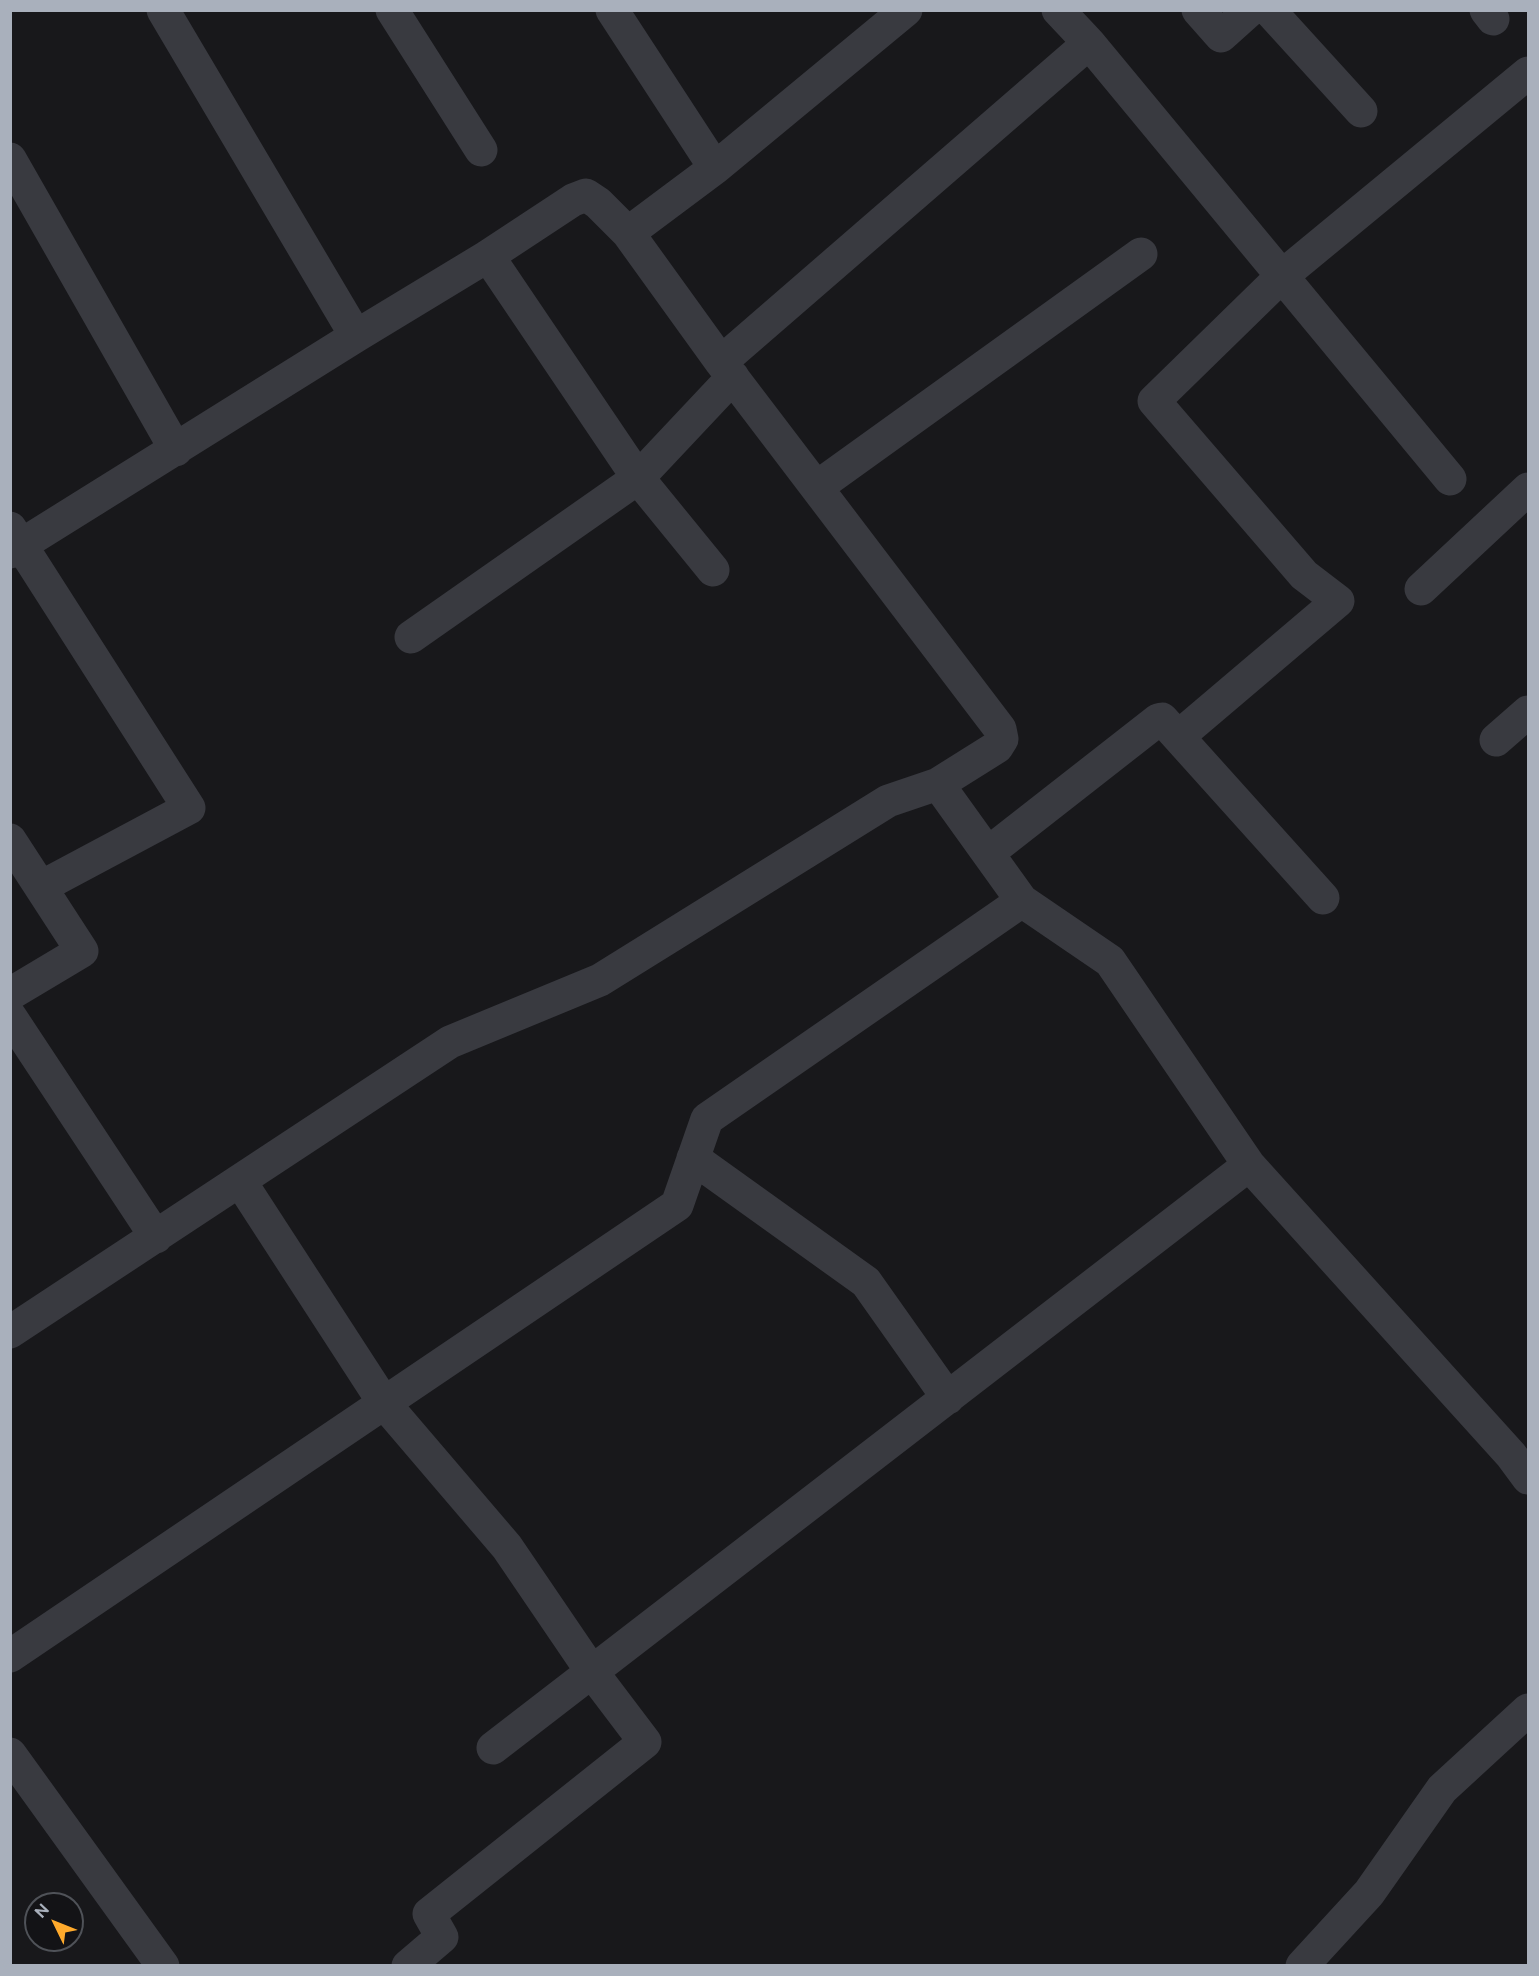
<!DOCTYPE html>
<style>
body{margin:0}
#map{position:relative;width:1539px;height:1976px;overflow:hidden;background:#18181b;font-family:Raleway,sans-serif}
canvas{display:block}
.frame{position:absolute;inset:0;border:12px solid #a9b0bc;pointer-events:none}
.north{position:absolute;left:24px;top:1892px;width:60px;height:60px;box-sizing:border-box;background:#131316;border:2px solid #4f5258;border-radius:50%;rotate:313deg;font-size:16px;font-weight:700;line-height:24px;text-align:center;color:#a9b0bc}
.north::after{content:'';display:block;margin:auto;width:21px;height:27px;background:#ffaa2c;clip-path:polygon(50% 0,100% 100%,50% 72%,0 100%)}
</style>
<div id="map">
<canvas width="1539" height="1976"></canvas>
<div class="frame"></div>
<div class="north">N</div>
</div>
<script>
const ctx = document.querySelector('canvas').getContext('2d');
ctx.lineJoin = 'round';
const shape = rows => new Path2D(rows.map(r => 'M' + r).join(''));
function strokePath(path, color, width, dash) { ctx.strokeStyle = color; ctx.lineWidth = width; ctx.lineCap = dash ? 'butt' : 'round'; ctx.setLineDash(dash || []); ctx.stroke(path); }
const minor = shape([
 [163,10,356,336],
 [392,10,481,150],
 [612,10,715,168],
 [1198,10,1221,36,1250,10],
 [1269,10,1361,111],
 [1486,10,1493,19],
 [1089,43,1450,479],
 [10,159,176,450],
 [628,233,715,168,906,10],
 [488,256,638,478,713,570],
 [721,362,1089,43,1058,10],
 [817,487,1141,254],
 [10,528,189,808,41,887],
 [10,552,356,336,488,256,573,200,586,195,598,203,628,233,721,362,1000,729,1002,739,997,747,938,784,1022,901,1110,961,1249,1165,1511,1455,1528,1478],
 [1421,589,1528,489],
 [411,637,638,478,733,377],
 [1179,736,1338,601,1304,575,1154,401,1282,276,1528,73],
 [1496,740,1528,712],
 [10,840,82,951,10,994],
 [988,853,1158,720,1162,719,1323,898],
 [10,1016,156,1237],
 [693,1158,866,1282,948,1398],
 [240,1181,384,1403,507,1547,592,1672,645,1742,429,1914,442,1937,408,1966],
 [10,1332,450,1042,600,980,888,801,938,784],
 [10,1656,677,1205,707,1119,1022,901],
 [493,1748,1249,1165],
 [10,1754,163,1966],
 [1302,1966,1369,1893,1442,1789,1528,1710]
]);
strokePath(minor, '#393a40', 33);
</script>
